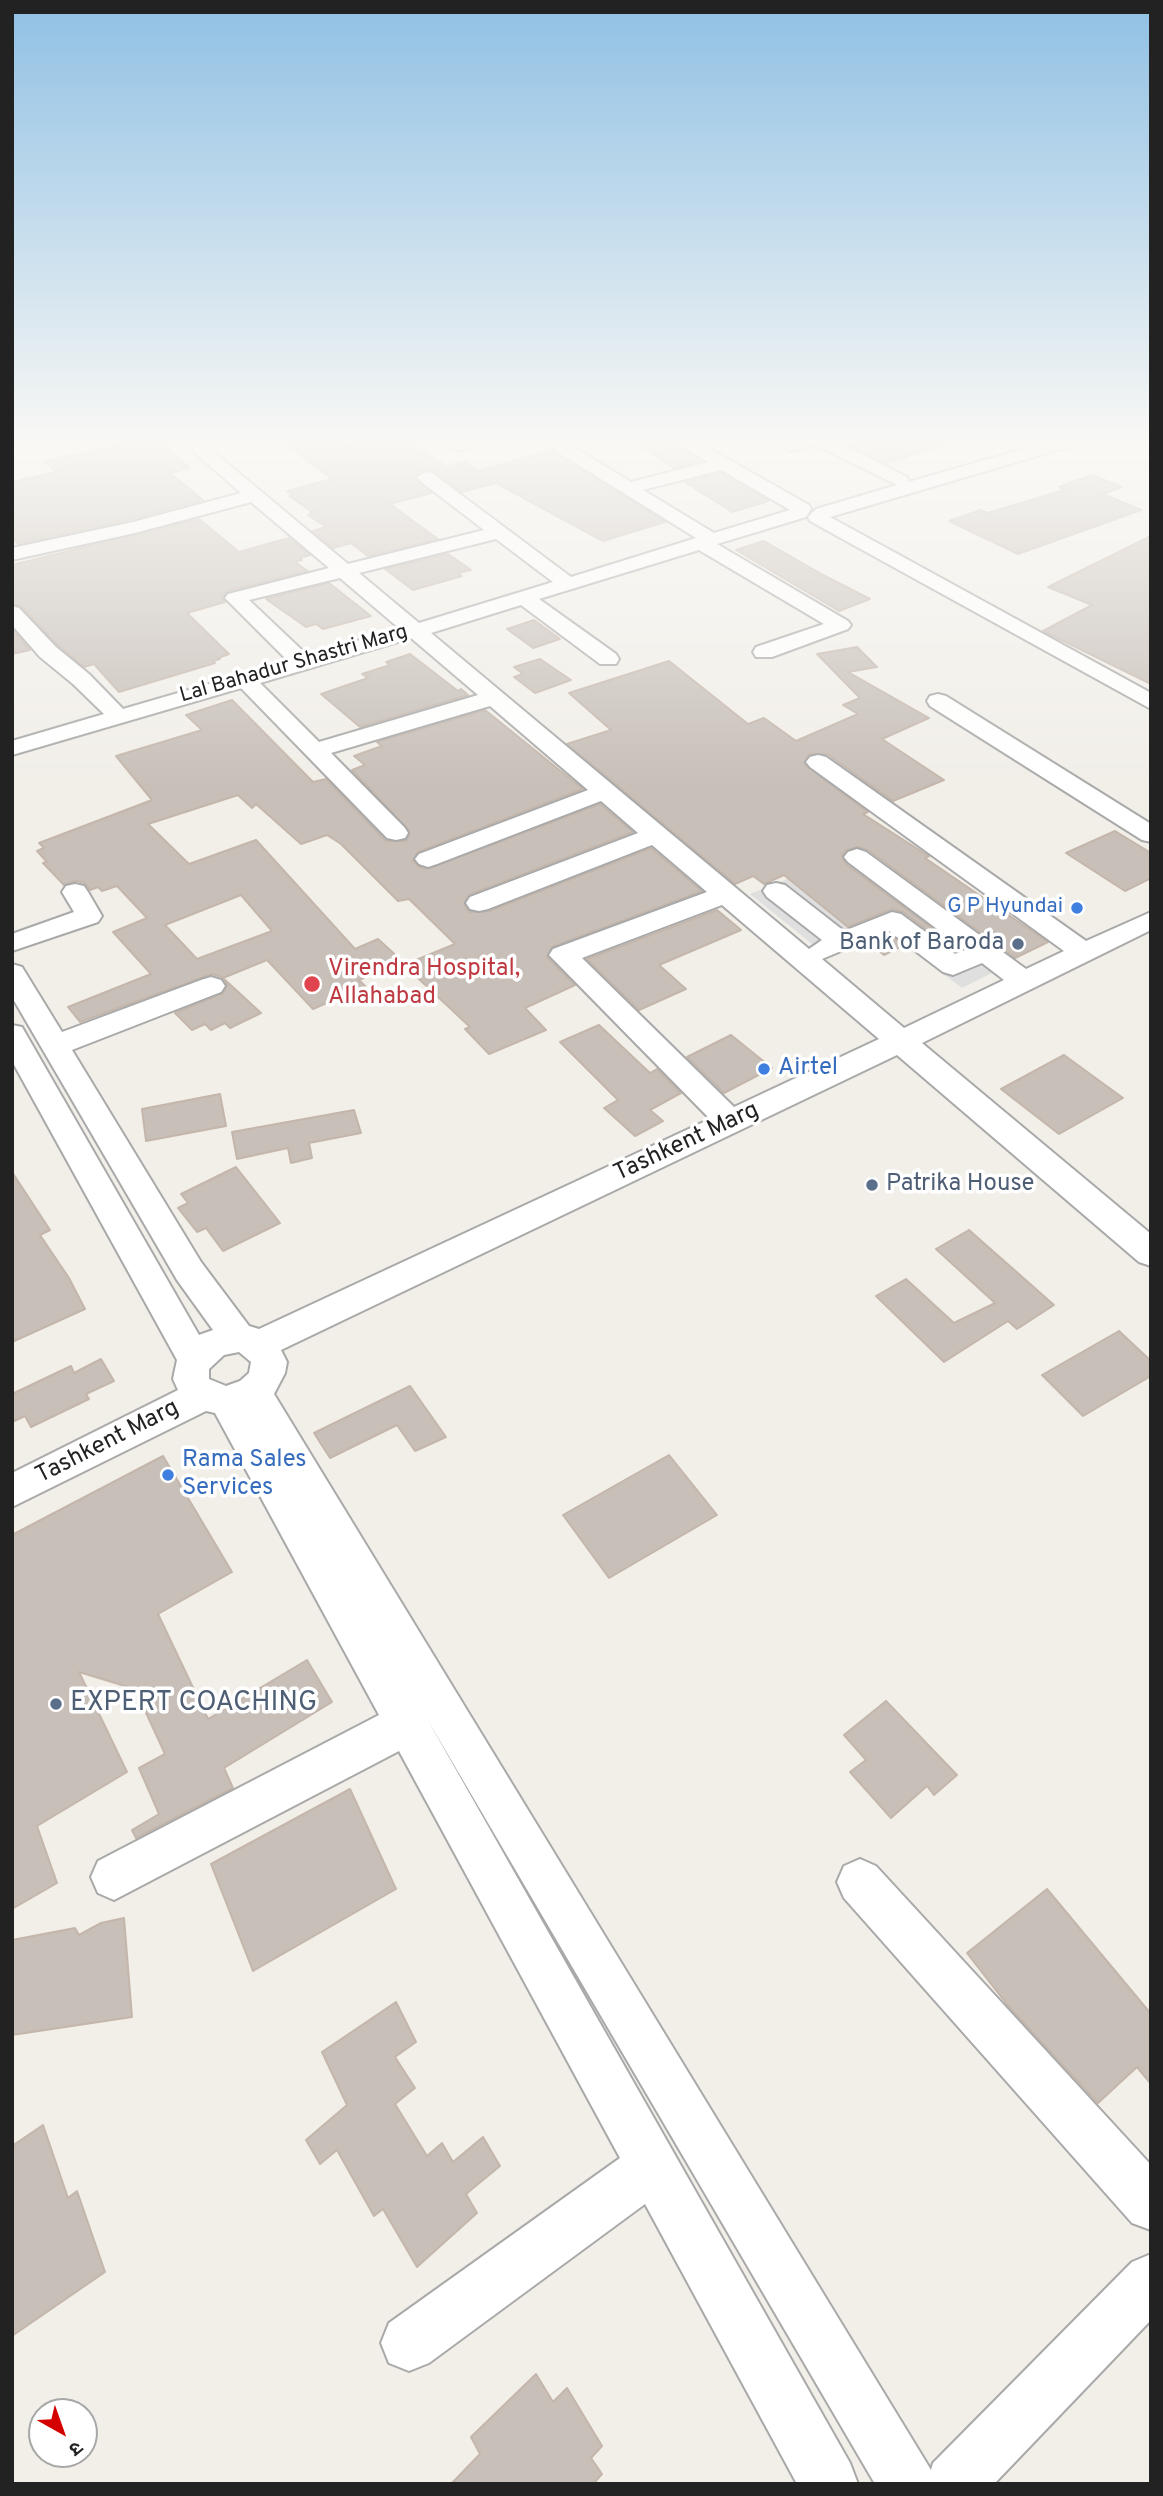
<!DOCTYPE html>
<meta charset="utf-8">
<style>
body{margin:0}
#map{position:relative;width:1163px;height:2496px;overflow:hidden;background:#f2efe9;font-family:Overpass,"Noto Sans Devanagari",sans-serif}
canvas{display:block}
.frame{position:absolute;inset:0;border:14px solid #222;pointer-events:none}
.north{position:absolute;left:28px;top:2398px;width:70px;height:70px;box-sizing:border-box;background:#fff;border:2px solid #a7a7a7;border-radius:50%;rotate:140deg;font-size:19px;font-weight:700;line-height:28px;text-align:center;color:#222}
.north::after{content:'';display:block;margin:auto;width:24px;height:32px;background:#d40000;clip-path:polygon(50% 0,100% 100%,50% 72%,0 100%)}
</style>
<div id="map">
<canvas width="1163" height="2496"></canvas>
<div class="frame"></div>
<div class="north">उ</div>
</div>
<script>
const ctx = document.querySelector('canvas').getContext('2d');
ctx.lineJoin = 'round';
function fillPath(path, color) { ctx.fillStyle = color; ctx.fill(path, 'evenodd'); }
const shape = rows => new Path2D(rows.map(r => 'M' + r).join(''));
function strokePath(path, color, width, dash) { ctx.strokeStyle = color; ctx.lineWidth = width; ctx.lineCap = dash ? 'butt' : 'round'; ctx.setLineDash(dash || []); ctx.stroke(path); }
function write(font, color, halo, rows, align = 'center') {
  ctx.font = font + ' Overpass,sans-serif'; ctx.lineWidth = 7; ctx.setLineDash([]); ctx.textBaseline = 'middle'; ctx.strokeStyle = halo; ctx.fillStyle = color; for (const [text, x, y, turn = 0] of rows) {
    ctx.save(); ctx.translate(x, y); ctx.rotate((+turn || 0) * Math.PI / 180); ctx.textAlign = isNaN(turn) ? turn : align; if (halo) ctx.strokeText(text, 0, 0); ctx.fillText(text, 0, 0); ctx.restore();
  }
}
const residential = shape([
 [859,850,1004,967,962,988,886,931,828,957,750,894]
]);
const building = shape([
 [155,437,190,468,170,473,203,500,132,519,18,544,12,538,12,482,56,472,45,461,155,437],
 [277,437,344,437,345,446,363,442,368,445,404,438,447,467,465,462,479,471,550,450,665,522,603,541,496,483,462,492,434,471,426,469,414,476,432,493,390,504,438,539,368,556,351,543,333,548,313,531,326,527,308,515,312,512,289,496,293,495,287,491,332,479,277,437],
 [627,437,666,437,701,461,674,468,627,437],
 [867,437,951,437,952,443,884,463,845,443,867,437],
 [721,473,769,501,732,512,685,482,721,473],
 [1092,475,1122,487,1103,494,1141,510,1018,554,949,521,980,510,988,513,1064,490,1059,487,1092,475],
 [199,519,239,552,289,538,310,555,299,558,302,560,295,562,308,571,227,591,222,598,225,602,187,613,229,654,218,658,220,659,213,661,215,663,119,692,94,664,84,667,58,645,21,606,12,604,12,565,199,519],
 [1151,536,1151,684,1043,631,1092,605,1048,587,1151,536],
 [764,541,823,575,870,599,839,611,736,550,764,541],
 [448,554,471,570,458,573,462,576,413,590,385,569,448,554],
 [329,583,371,616,323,629,316,624,306,627,266,599,329,583],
 [534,620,560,639,533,648,507,629,534,620],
 [12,629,30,650,12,654,12,629],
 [857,647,877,667,848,672,929,718,882,739,944,780,893,801,827,754,809,754,804,764,868,812,863,814,924,853,929,856,925,858,1048,942,1015,958,868,850,858,847,847,850,842,855,846,864,960,949,955,951,903,912,893,909,848,927,784,875,764,884,753,876,735,884,567,744,611,730,569,693,669,661,748,724,764,718,796,741,858,714,843,705,860,698,817,654,857,647],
 [410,654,458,691,461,689,468,695,360,727,321,694,368,678,362,674,390,665,386,662,410,654],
 [540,659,571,680,535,693,514,677,523,674,514,667,540,659],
 [232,700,313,782,326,779,386,841,406,841,410,832,352,770,365,765,354,756,382,746,377,742,485,710,583,789,418,852,413,861,418,866,427,869,600,804,633,832,469,895,464,904,469,912,489,911,651,848,702,891,552,947,547,957,575,985,525,1008,546,1030,489,1054,465,1029,470,1027,404,965,455,944,409,899,398,901,341,844,327,835,301,844,256,804,252,808,238,795,148,824,189,864,256,840,355,949,378,939,402,961,359,980,365,986,313,1009,267,960,223,978,261,1013,230,1028,225,1023,211,1030,205,1024,192,1030,175,1013,223,993,227,985,222,977,212,974,80,1022,68,1007,151,974,113,932,147,918,117,886,102,891,98,887,90,890,85,883,76,881,64,885,43,863,47,862,37,851,44,848,39,843,152,800,116,756,202,730,186,715,232,700],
 [241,895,272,931,197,959,165,925,241,895],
 [1115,831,1151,853,1151,878,1125,891,1066,853,1115,831],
 [717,910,741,930,659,965,686,989,639,1010,587,959,717,910],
 [889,934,904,945,884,955,868,943,889,934],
 [599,1025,650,1073,657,1069,681,1093,650,1110,663,1121,635,1136,604,1108,618,1100,560,1042,599,1025],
 [731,1035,772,1068,724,1093,687,1057,731,1035],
 [1064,1055,1123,1098,1059,1134,1001,1089,1064,1055],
 [220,1094,226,1126,146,1141,142,1109,220,1094],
 [354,1110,361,1133,309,1143,312,1158,291,1163,288,1148,237,1159,232,1132,354,1110],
 [236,1167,280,1223,223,1251,206,1228,197,1232,178,1208,188,1203,181,1194,236,1167],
 [12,1172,50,1230,40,1235,69,1278,85,1309,12,1342,12,1172],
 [969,1230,1054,1305,1017,1329,1008,1321,944,1362,876,1296,906,1279,954,1323,995,1303,936,1249,969,1230],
 [1119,1331,1151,1361,1151,1376,1083,1416,1042,1375,1119,1331],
 [101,1359,114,1381,86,1394,89,1399,31,1427,25,1416,12,1422,12,1394,71,1366,74,1373,101,1359],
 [410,1386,446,1437,415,1451,397,1425,330,1458,314,1433,410,1386],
 [669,1455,717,1515,609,1578,563,1515,669,1455],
 [163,1456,232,1572,158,1614,208,1719,307,1660,332,1702,224,1768,233,1788,136,1838,132,1830,159,1814,139,1768,165,1754,135,1689,79,1672,127,1772,37,1826,57,1883,12,1909,12,1535,163,1456],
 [886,1701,957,1775,934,1795,927,1786,891,1818,850,1772,866,1760,844,1735,886,1701],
 [350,1789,396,1889,253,1971,211,1864,350,1789],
 [1047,1889,1151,2014,1151,2084,1137,2067,1098,2103,1009,2007,967,1953,1047,1889],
 [124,1918,132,2017,12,2035,12,1940,75,1928,79,1935,101,1923,124,1918],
 [396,2002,416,2042,395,2057,415,2088,395,2104,427,2156,442,2143,453,2162,483,2137,500,2166,466,2194,477,2213,417,2267,383,2209,374,2216,337,2150,320,2164,306,2140,347,2105,322,2052,396,2002],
 [43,2125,68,2198,77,2191,105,2272,12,2336,12,2146,43,2125],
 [536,2374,553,2402,567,2388,602,2446,591,2458,602,2474,593,2484,451,2484,480,2454,471,2437,536,2374]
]);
const minor = shape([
 [177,437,196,437,348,564,484,530,420,481,417,477,426,472,432,473,571,577,696,538,543,443,542,437,557,437,631,482,708,462,668,437,689,437,809,505,811,509,806,517,717,544,848,621,851,625,848,629,772,657,756,657,753,652,756,647,824,624,699,550,539,599,616,654,619,659,616,664,600,664,521,605,431,633,809,949,822,940,767,897,763,891,767,885,776,883,785,885,844,931,892,912,901,914,955,954,965,950,848,862,844,857,848,852,857,849,866,852,1026,969,1064,951,810,767,806,762,810,757,818,755,826,757,1086,941,1151,912,1151,930,922,1043,1151,1234,1151,1266,1139,1262,897,1055,281,1350,287,1362,285,1373,274,1394,931,2470,933,2463,1132,2262,1151,2254,1151,2320,994,2484,875,2484,426,1717,850,2463,858,2484,797,2484,645,2204,429,2363,409,2371,389,2363,381,2343,389,2323,620,2158,399,1751,114,1900,98,1893,91,1877,98,1861,379,1715,215,1413,206,1411,12,1507,12,1473,178,1390,173,1379,177,1360,12,1061,12,1025,22,1027,26,1034,199,1335,213,1330,177,1280,12,997,12,964,22,967,62,1032,201,980,211,977,221,980,225,986,221,992,72,1050,201,1262,249,1326,259,1329,710,1119,549,955,553,949,707,892,652,845,488,909,479,911,470,909,466,903,470,897,638,833,601,801,437,864,428,867,419,864,415,859,419,854,588,790,490,706,331,753,405,828,408,833,405,838,396,840,387,838,241,688,12,755,12,741,104,714,73,684,40,657,12,625,12,606,19,608,56,647,89,674,123,709,288,661,225,598,228,594,329,568,251,502,135,533,12,560,12,548,133,522,241,493,177,437],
 [721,470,790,510,714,533,643,490,721,470],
 [496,539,553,582,419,623,359,573,496,539],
 [340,578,400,629,307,655,249,600,340,578],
 [411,638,478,695,319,742,260,683,411,638],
 [722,905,879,1039,734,1107,582,958,722,905],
 [889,931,943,972,953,975,982,963,1004,980,904,1028,822,959,889,931],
 [239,1352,251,1362,249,1373,240,1381,226,1386,209,1379,209,1369,224,1355,239,1352],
 [434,437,455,437,461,440,475,437,504,437,501,441,458,451,434,437],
 [806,437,827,437,907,477,909,482,1064,437,1090,437,1088,441,830,517,1151,693,1151,709,810,521,808,517,816,509,897,485,816,445,790,451,781,446,784,442,806,437],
 [938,694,946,696,1151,824,1151,842,1142,840,930,706,927,701,930,696,938,694],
 [75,884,84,886,88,892,102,916,98,922,12,951,12,934,74,912,62,892,66,886,75,884],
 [860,1859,876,1866,1151,2165,1151,2230,1132,2223,844,1898,837,1882,844,1866,860,1859]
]);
const markers = [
 [1077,908,7,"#3f7fe0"],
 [1018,944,7,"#5c6f8a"],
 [312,984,9,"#e0444e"],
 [764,1069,7,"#3f7fe0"],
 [872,1185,7,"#5c6f8a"],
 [168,1475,7,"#3f7fe0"],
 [56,1704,7,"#5c6f8a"]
];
const farStreetnames = [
 ["Lal Bahadur Shastri Marg",294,665,-16]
];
const farShopnames = [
 ["G P Hyundai",1063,908]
];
const serviceNames = [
 ["Bank of Baroda",1004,944],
 ["Patrika House",886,1185,"left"]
];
const healthNames = [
 ["Virendra Hospital,",328,970],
 ["Allahabad",328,998]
];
const shopNames = [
 ["Airtel",778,1069],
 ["Rama Sales",182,1461],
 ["Services",182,1489]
];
const streetNames = [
 ["Tashkent Marg",687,1143,-25],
 ["Tashkent Marg",108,1443,-27]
];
const nearServicenames = [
 ["EXPERT COACHING",70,1704]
];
fillPath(residential, '#e0dfdf');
fillPath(building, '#c7bfb8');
strokePath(building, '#c4b6ab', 2);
strokePath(minor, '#a9a9a9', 4);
fillPath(minor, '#fff');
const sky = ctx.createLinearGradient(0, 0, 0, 786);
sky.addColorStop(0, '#8fc0e4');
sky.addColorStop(0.56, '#f9f8f5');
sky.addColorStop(1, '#f9f8f500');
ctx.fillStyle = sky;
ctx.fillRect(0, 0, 1163, 786);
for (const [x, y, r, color] of markers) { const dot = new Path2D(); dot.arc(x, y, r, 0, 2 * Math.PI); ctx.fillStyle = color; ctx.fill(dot); strokePath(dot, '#fff', 2.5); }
write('21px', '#222', '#fff', farStreetnames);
write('21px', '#366cbe', '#fff', farShopnames, 'right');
write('24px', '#4e5e75', '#fff', serviceNames, 'right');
write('24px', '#be3a42', '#fff', healthNames, 'left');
write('24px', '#366cbe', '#fff', shopNames, 'left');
write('24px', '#222', '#fff', streetNames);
write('28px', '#4e5e75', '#fff', nearServicenames, 'left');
</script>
